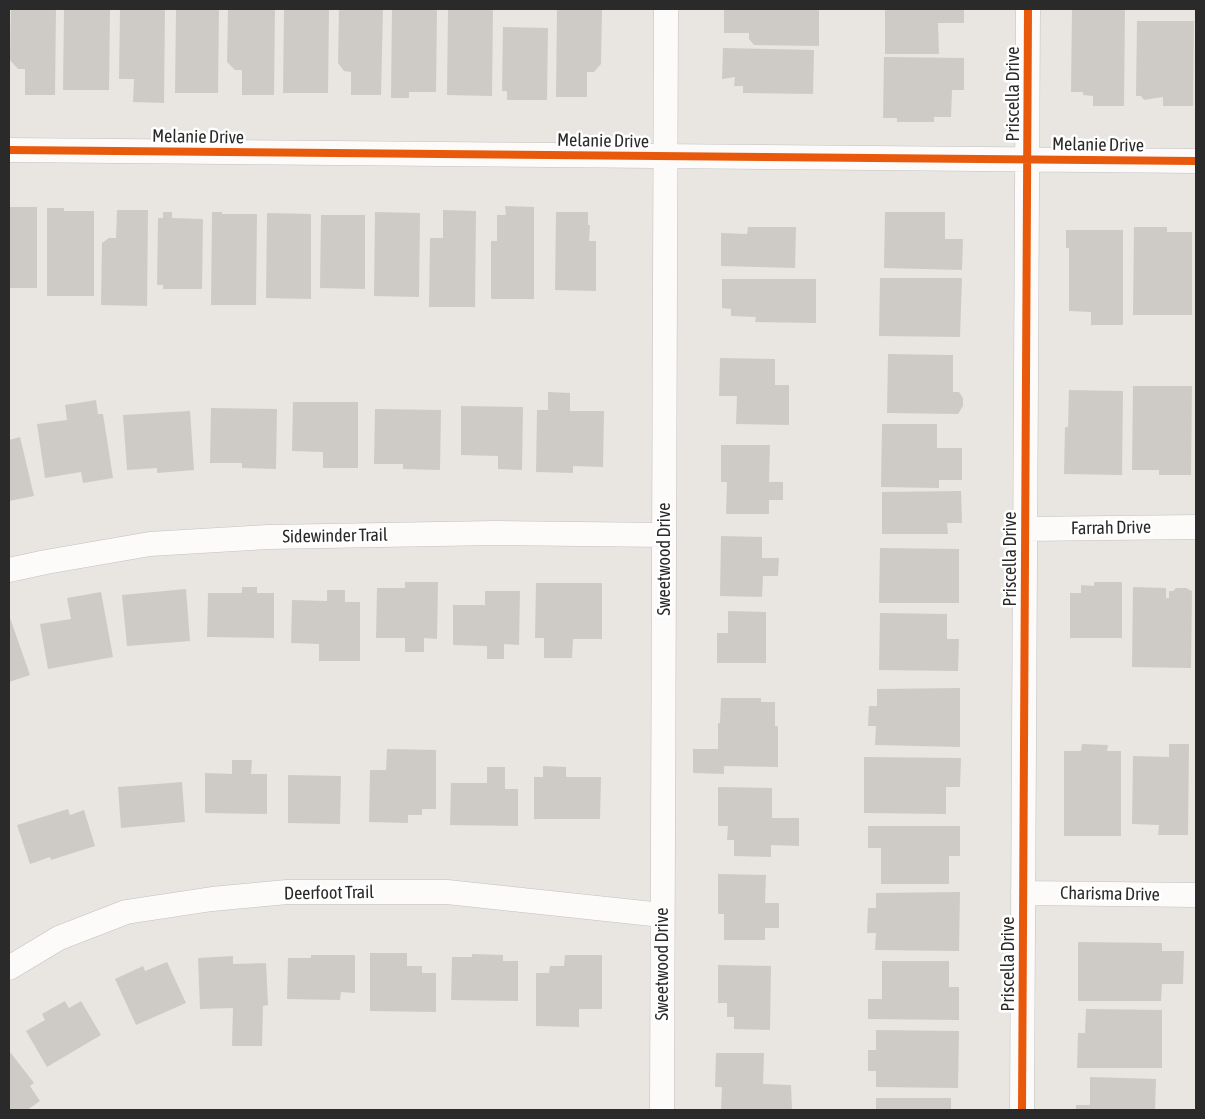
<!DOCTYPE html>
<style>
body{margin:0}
#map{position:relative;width:1205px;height:1119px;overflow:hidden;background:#e9e5e0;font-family:"Asap Condensed",sans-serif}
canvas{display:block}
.frame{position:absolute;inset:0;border:10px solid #2a2a2a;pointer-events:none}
</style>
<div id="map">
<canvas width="1205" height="1119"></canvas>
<div class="frame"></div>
</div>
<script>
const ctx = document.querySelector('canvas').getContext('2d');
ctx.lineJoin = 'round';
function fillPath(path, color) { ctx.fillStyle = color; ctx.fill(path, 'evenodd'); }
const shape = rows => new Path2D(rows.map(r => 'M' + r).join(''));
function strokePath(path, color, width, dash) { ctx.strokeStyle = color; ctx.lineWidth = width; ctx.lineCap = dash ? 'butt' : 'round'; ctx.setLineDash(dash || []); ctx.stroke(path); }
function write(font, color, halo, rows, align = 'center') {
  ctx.font = font + ' "Asap Condensed",sans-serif'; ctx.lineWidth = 5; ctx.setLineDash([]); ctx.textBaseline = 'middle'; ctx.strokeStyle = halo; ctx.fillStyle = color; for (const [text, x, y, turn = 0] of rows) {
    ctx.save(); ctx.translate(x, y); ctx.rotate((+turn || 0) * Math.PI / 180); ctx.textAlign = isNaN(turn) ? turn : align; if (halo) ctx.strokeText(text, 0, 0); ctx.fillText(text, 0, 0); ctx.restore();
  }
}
const building = shape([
 [11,9,56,9,55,95,25,95,25,69,18,69,10,60],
 [64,9,110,9,109,90,63,90],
 [120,9,165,10,164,103,133,102,134,79,119,79],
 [176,9,219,9,218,93,175,93],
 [228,9,275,9,274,95,242,95,242,70,235,70,227,62],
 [284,9,329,9,328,93,283,93],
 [339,9,383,9,381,95,351,95,351,72,344,71,338,63],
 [392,9,437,9,436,92,409,92,409,98,391,98],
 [448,9,493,9,492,96,447,95],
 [557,9,602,9,601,64,594,72,587,72,587,97,556,97],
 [724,9,819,9,819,46,754,45,749,39,749,33,724,33],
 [885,9,964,9,964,23,938,23,939,54,885,54],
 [1072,9,1125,9,1124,106,1093,106,1093,96,1083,95,1083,92,1071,92],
 [1137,21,1194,21,1193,106,1163,106,1163,97,1144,100,1141,96,1136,96],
 [503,27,548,28,547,100,507,100,507,91,502,91],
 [723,48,814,50,813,94,743,93,743,86,734,86,735,77,722,79],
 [884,57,964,58,964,90,952,90,951,117,934,117,934,122,897,122,897,118,883,118],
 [505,206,534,207,534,299,491,299,491,241,497,241,497,215,506,215],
 [9,207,37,207,37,288,9,288],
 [47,208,64,208,64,211,94,211,94,296,47,296],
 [117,210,148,210,147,306,101,305,102,243,109,238,116,238],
 [443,210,476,211,475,307,429,307,430,238,443,238],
 [163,212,172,212,172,218,203,219,202,289,163,289,163,285,157,285,158,218,163,218],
 [212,212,222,212,222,214,257,214,256,305,211,305],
 [375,212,420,213,419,297,374,296],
 [556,212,588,212,588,225,590,225,589,241,596,241,596,291,555,290],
 [885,212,945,212,945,239,963,239,962,270,884,268],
 [267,213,311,214,311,299,266,298],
 [321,215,365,215,365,289,320,288],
 [748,227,796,227,795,268,721,266,721,233,747,234],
 [1134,227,1167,227,1167,232,1192,232,1192,315,1133,315],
 [1066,230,1123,230,1123,325,1091,325,1091,312,1069,311,1069,248,1066,248],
 [880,278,962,278,960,337,879,336],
 [722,279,816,279,816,323,755,322,756,317,731,316,731,309,722,308],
 [888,354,953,355,953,392,959,392,963,398,963,406,958,414,887,413],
 [720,358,775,359,775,385,789,385,789,425,736,424,737,396,719,396],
 [1133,386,1192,386,1191,475,1159,475,1159,470,1132,470],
 [1069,390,1123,391,1122,475,1064,474,1065,427,1068,427],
 [548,392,570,393,570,411,604,411,603,467,573,466,573,473,536,472,537,410,548,410],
 [96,400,98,414,103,414,113,478,83,483,81,472,45,478,37,424,67,420,65,405],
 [293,402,358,402,358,468,323,468,323,452,292,451],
 [461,406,523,407,522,470,498,469,498,456,461,455],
 [211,408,277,409,276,469,242,468,242,463,210,463],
 [375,409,441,410,440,470,403,469,403,464,374,464],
 [190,411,194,470,157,473,157,468,127,470,123,415],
 [882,424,937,424,937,448,962,448,962,480,939,480,939,488,881,487],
 [20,437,34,496,9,501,9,440],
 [721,445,770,445,769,482,783,482,783,500,769,500,769,514,726,514,727,482,721,482],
 [961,491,962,523,947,523,948,534,882,534,882,492],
 [721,536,762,537,762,558,779,558,778,576,763,576,762,597,720,596],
 [880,548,959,549,959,603,879,603],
 [405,582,438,582,437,639,424,638,424,652,405,652,405,638,376,638,377,588,405,588],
 [1094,582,1122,582,1122,638,1070,638,1070,593,1081,593,1081,585,1094,586],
 [536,583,602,583,602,639,573,639,572,658,544,658,544,638,535,638],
 [242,587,257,587,257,593,274,593,274,638,207,637,208,593,242,593],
 [1133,587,1166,588,1166,598,1169,598,1169,591,1173,591,1176,588,1186,588,1192,591,1191,668,1132,667],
 [186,589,190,641,127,646,122,595],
 [327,590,345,590,345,602,360,602,360,661,319,661,319,644,291,643,292,600,327,601],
 [485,591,520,591,519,645,504,644,504,659,487,659,487,646,453,645,453,605,485,605],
 [101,592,113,657,48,669,40,624,71,619,67,598],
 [728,611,766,612,766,663,717,663,717,633,728,633],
 [880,613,947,614,947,639,959,639,958,671,879,670],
 [9,615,30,675,9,682],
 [960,688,960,747,875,745,876,726,868,726,869,706,877,706,877,689],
 [721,698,761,698,761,702,775,702,775,726,778,726,778,767,724,766,724,774,693,773,693,749,718,749,718,723,720,723],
 [1082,744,1108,745,1107,751,1121,751,1121,836,1064,836,1064,751,1081,751],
 [1169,744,1189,744,1188,835,1158,835,1159,825,1132,824,1133,756,1169,757],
 [387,749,436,750,436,809,422,809,422,815,408,815,408,823,369,822,370,770,386,770],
 [864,757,961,758,960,787,946,787,946,814,864,813],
 [232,760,252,760,251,774,267,774,267,814,205,813,205,773,232,774],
 [543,766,566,767,566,777,601,777,600,819,534,819,534,777,543,777],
 [487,767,505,767,505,789,518,789,518,826,450,825,451,783,487,783],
 [288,775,341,776,340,824,288,823],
 [182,782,185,822,121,828,118,787],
 [718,787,772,788,772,818,799,818,799,846,771,845,771,857,734,856,734,840,727,840,728,826,718,826],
 [68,809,70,815,84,810,95,846,51,860,50,857,30,864,17,825],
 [868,826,960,826,960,856,949,856,949,884,881,884,881,848,868,848],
 [718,874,766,875,765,903,779,903,779,928,765,928,765,940,724,940,724,914,718,914],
 [960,892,959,951,875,950,876,933,867,933,868,908,876,908,876,893],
 [1078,942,1162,943,1162,951,1184,951,1183,984,1162,984,1161,1001,1078,1001],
 [370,953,407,953,407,966,422,966,422,973,436,973,436,1012,370,1011],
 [472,954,503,955,503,961,518,961,518,1001,451,1000,452,957,472,957],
 [311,955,355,955,355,993,341,992,340,1000,287,999,288,958,311,958],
 [565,955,602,955,602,1009,579,1009,579,1027,536,1026,536,973,549,973,550,966,564,966],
 [233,956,233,964,266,963,268,1005,263,1006,262,1046,232,1046,233,1008,200,1009,198,958],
 [882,961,949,961,949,987,959,987,959,1020,868,1019,868,999,882,999],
 [167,962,186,1003,136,1025,115,979,143,966,145,971],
 [718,965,771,966,770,1030,734,1029,734,1017,727,1017,727,1003,718,1003],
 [65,1001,69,1008,81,1001,101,1035,47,1067,26,1031,45,1020,42,1014],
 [1086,1009,1162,1010,1162,1068,1077,1068,1078,1033,1085,1033],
 [876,1030,959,1031,958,1088,876,1087,876,1071,868,1071,868,1050,876,1050],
 [10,1052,34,1083,30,1086,40,1101,27,1110,9,1110,9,1053],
 [716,1053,764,1053,763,1084,791,1085,792,1110,721,1110,722,1087,715,1087],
 [1090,1077,1156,1079,1155,1110,1076,1110,1076,1105,1090,1105],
 [876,1098,951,1098,951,1110,876,1110]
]);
const street = shape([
 [9,150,1196,161],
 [1025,529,1196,527],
 [9,570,46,562,150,544,268,537,495,533,664,535],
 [1023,893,1196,895],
 [9,968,59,938,126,912,212,899,287,892,447,892,662,915],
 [662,1110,666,9],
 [1022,1110,1028,9]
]);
const cycleway = shape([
 [9,150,1196,161],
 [1022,1110,1028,9]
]);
const streetNames = [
 ["Priscella Drive",1013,94,-90],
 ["Melanie Drive",198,137,1],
 ["Melanie Drive",603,141,1],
 ["Melanie Drive",1098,145,1],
 ["Farrah Drive",1111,528,-1],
 ["Sidewinder Trail",335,536,-1],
 ["Sweetwood Drive",664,559,-90],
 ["Priscella Drive",1010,559,-90],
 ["Deerfoot Trail",329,893,-1],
 ["Charisma Drive",1110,894,1],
 ["Sweetwood Drive",662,964,-90],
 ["Priscella Drive",1008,964,-90]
];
fillPath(building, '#cecbc7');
strokePath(street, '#c2c1c2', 25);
strokePath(street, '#fcfbfa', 24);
strokePath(cycleway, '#e8590c', 8);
write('18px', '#2a2a2a', '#fff', streetNames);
</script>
